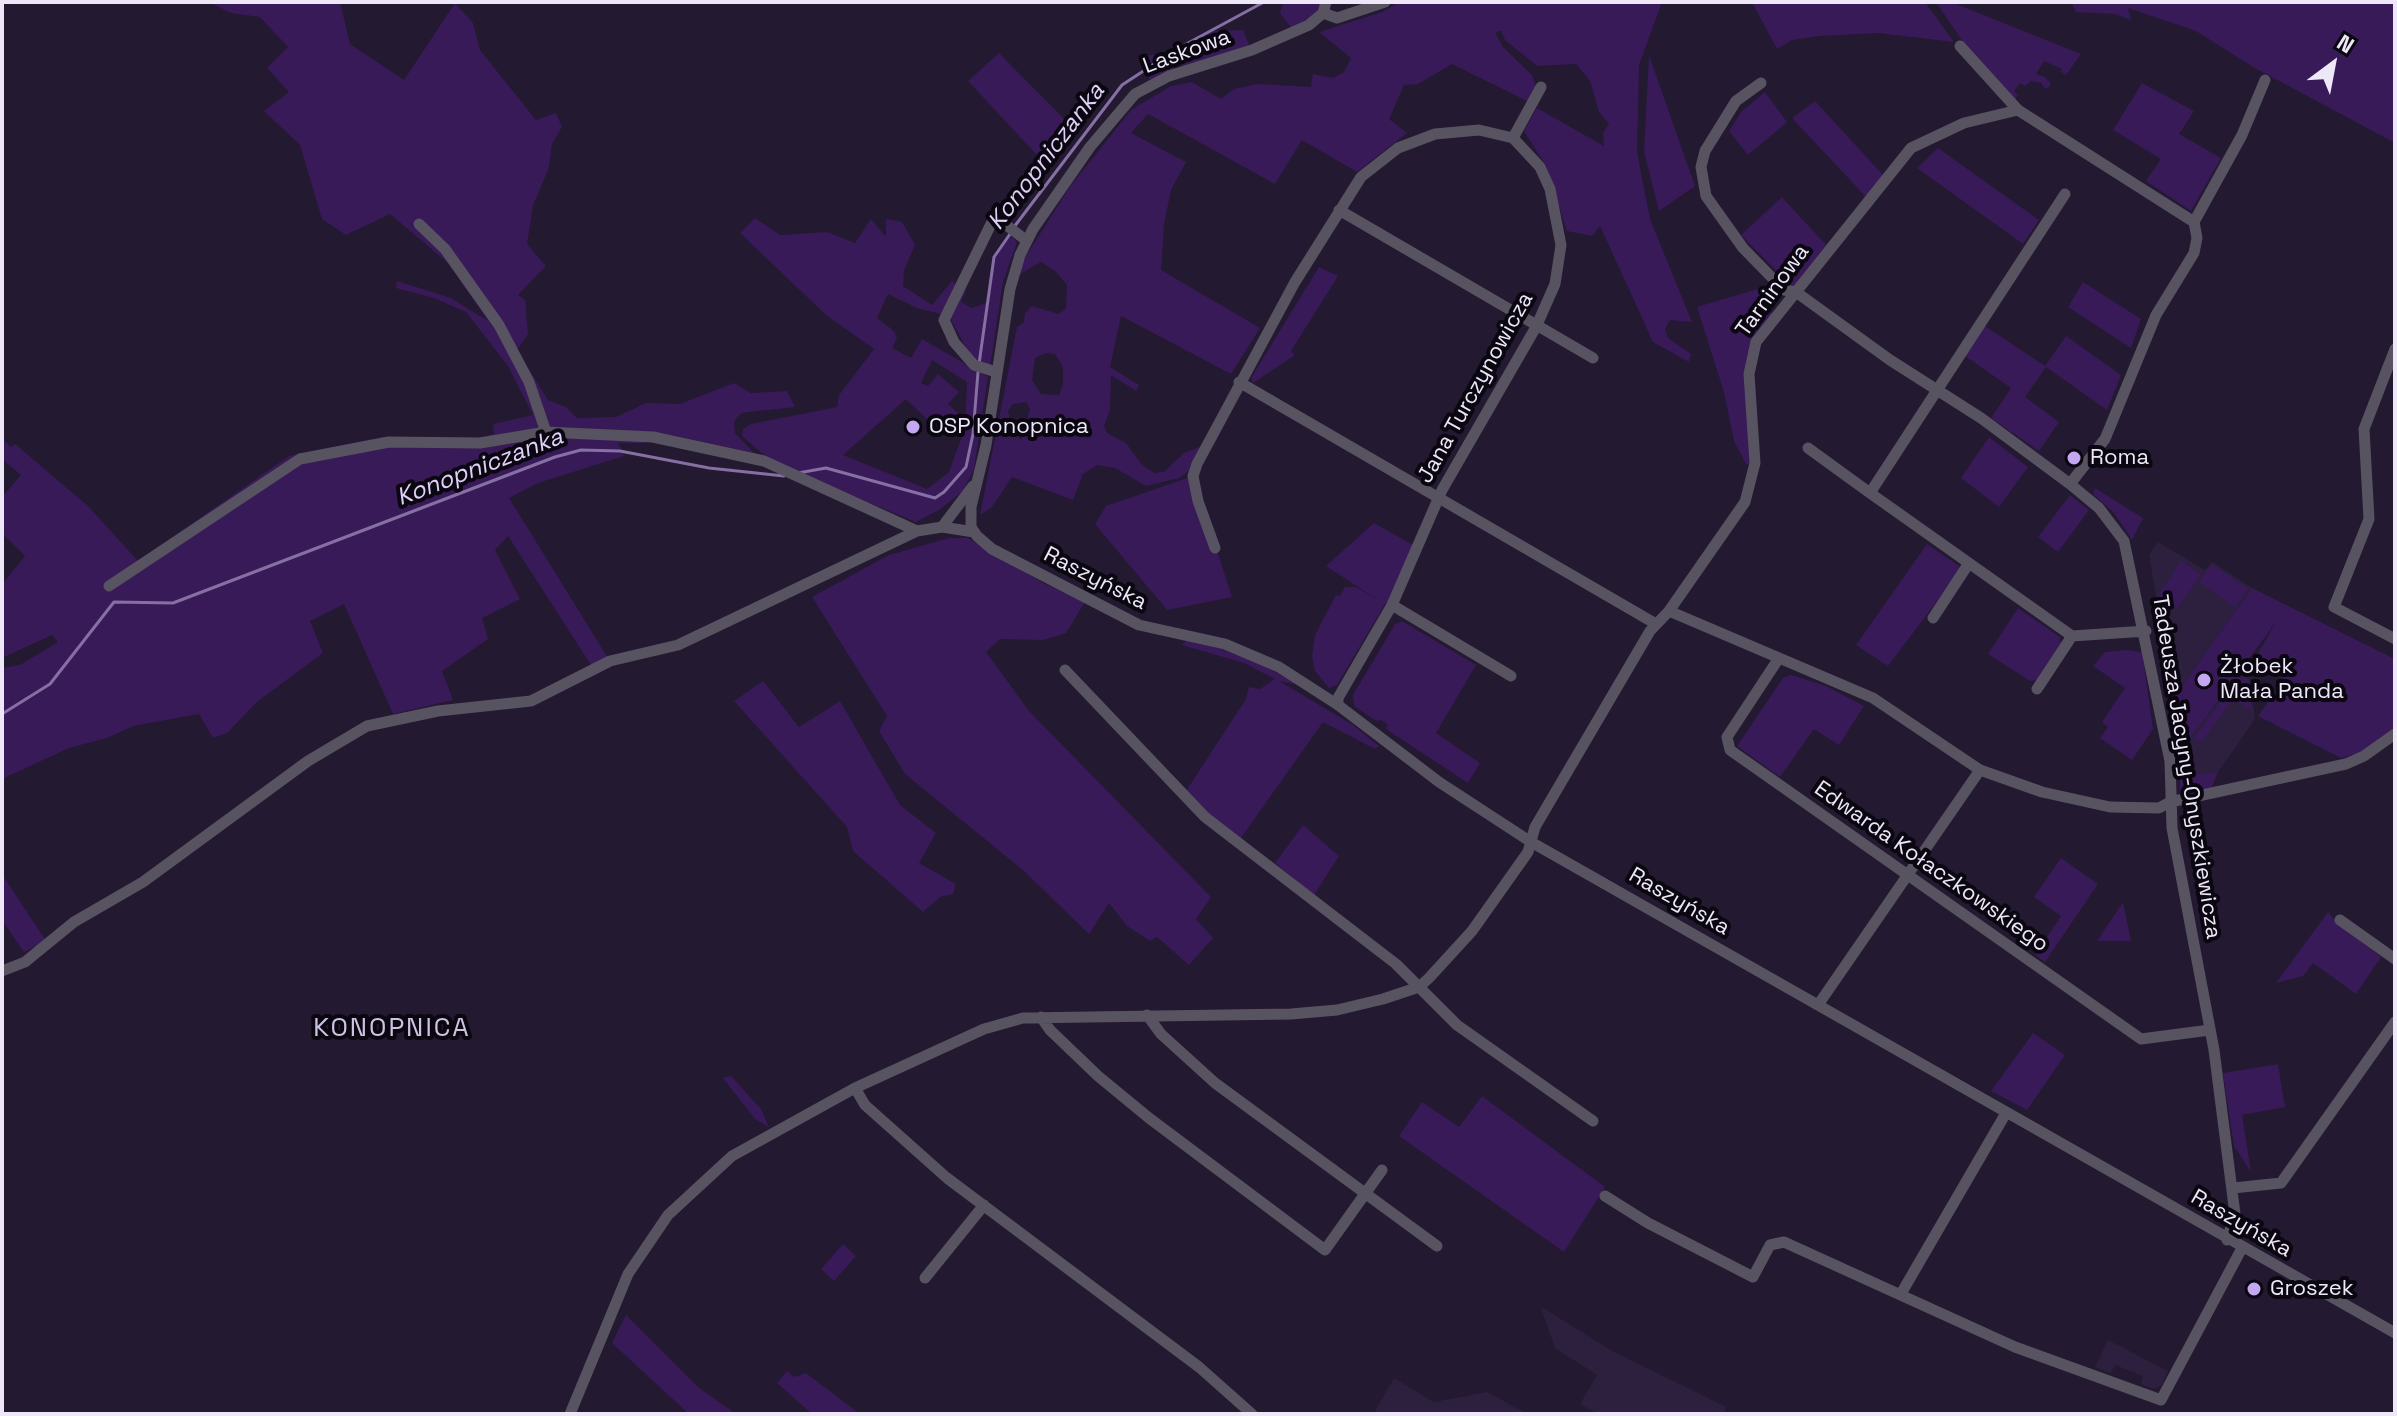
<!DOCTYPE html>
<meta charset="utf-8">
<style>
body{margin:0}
#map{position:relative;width:2397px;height:1416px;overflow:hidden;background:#231931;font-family:"Space Grotesk",sans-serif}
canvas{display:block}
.frame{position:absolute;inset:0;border:4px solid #ede7f8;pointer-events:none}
.north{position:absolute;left:2293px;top:24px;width:80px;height:80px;-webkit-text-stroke:6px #0b0711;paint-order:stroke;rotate:32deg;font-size:22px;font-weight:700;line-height:32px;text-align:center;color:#ede7f8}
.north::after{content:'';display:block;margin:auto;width:28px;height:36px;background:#ede7f8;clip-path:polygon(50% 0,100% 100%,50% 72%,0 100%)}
</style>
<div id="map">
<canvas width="2397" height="1416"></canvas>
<div class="frame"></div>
<div class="north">N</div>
</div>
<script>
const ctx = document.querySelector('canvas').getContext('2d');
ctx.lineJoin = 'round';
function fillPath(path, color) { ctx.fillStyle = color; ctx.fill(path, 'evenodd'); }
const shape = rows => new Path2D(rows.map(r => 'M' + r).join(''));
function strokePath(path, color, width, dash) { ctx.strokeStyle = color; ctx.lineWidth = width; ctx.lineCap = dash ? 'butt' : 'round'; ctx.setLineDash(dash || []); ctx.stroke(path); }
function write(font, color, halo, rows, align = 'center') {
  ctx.font = font + ' "Space Grotesk",sans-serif'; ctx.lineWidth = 8; ctx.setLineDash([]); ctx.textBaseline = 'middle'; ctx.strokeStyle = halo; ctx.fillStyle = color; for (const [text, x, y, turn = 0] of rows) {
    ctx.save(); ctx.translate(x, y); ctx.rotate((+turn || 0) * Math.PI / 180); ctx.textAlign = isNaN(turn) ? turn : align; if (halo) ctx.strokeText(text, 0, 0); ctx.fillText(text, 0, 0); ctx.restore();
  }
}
const built = shape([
 [2158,542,2205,570,2212,562,2252,588,2173,698,2149,555],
 [2247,662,2255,719,2218,772,2186,777,2181,751],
 [1540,1306,1607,1348,1726,1407,1723,1414,1598,1414,1580,1404,1597,1375,1555,1348],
 [2108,1340,2168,1371,2161,1386,2153,1389,2141,1384,2143,1376,2115,1365,2111,1373,2095,1367],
 [1394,1378,1434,1402,1487,1392,1528,1414,1380,1414,1375,1411]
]);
const green = shape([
 [209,2,340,2,350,44,404,80,455,3,473,23,480,50,536,120,556,113,562,127,552,144,549,168,533,205,527,244,546,266,518,295,525,300,528,334,517,350,548,400,566,407,577,418,616,417,646,403,680,404,734,383,751,393,787,391,795,407,741,413,734,422,735,433,754,453,662,433,644,443,618,443,624,456,538,483,509,498,608,658,591,665,508,536,495,550,520,599,482,618,488,639,442,671,453,700,393,714,344,604,310,621,323,653,258,701,227,733,213,738,199,714,133,726,107,738,69,748,2,779,2,668,20,665,58,642,52,635,2,658,2,584,25,556,2,533,2,497,21,475,2,459,2,439,11,447,15,444,88,506,138,561,289,456,381,437,476,439,494,434,493,424,533,415,508,366,466,312,434,298,396,288,397,281,451,298,488,321,448,263,390,214,346,235,322,219,300,145,264,111,289,92,267,68,288,47,260,17,231,13],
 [1288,2,1320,2,1321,6,1307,21,1291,28,1280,13,1282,5],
 [1400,2,1662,2,1639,65,1637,152,1650,219,1692,322,1670,320,1665,329,1668,338,1691,354,1689,362,1653,342,1600,226,1592,236,1567,231,1546,166,1524,131,1537,108,1604,146,1603,133,1609,124,1599,112,1590,81,1576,64,1537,66,1505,40,1501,31,1495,32,1503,47,1532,75,1536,87,1529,102,1452,64,1418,84,1404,85,1389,119,1407,133,1357,172,1302,140,1275,184,1148,114,1131,133,1186,162,1171,190,1164,224,1161,270,1260,328,1231,374,1121,316,1110,367,1139,385,1136,391,1111,375,1110,410,1104,426,1107,433,1126,443,1142,465,1155,473,1164,472,1184,453,1202,446,1191,469,1179,478,1146,486,1115,468,1097,465,1083,474,1073,500,1012,477,992,507,980,515,1017,327,1024,322,1025,313,1032,306,1059,314,1066,308,1067,285,1055,271,1041,262,1020,274,1019,267,1069,188,1131,110,1171,86,1192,82,1221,99,1234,89,1258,84,1311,87,1313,74,1333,78,1344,72,1351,58,1319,32,1382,12],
 [1046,353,1055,354,1063,367,1063,384,1059,395,1041,394,1032,380,1035,358],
 [1026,402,1030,409,1021,440,1011,428,1008,411,1013,404],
 [1752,2,1925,2,1954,42,1878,33,1820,36,1792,40,1777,49],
 [1936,2,1951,2,2081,54,2066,75,2061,72,2062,69,2044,61,2036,74,2045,77,2051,84,2049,87,2045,89,2041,83,2031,81,2025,86,2020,83,2014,91,2018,95,2015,100,1967,48],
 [2071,2,2395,2,2395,143,2253,67,2196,31,2128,8,2131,20,2115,14,2076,12],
 [1243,30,1250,47,1183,67,1177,49,1214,31],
 [1170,52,1174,69,1150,80,1139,57],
 [999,53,1078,133,1048,167,968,81],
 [1649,55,1695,186,1659,211,1644,152],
 [2142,83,2194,111,2179,134,2221,158,2191,211,2146,181,2161,159,2113,130],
 [1765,92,1787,122,1748,155,1729,131,1741,112],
 [1815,101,1883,175,1866,197,1792,118],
 [1938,148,2039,220,2023,244,1917,168],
 [1782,197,1826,245,1793,288,1741,235],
 [755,218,780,235,827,232,855,243,871,219,886,237,886,219,902,222,915,245,904,270,903,286,932,305,952,281,966,291,961,302,972,308,988,302,994,257,1009,234,1017,242,1003,282,990,367,971,357,949,316,917,308,888,294,877,318,894,331,897,338,892,348,911,358,922,339,988,377,974,469,963,491,939,510,916,522,803,476,763,454,742,436,743,429,751,424,837,407,839,395,874,349,826,315,740,233],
 [932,360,967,382,965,428,949,472,927,489,843,455,906,399,941,433,958,413,948,404,959,392,938,374,928,386,921,383],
 [1319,267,1338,276,1291,351,1295,355,1253,383,1251,378],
 [2083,282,2141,319,2131,348,2068,307],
 [1761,288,1773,318,1747,356,1751,464,1746,464,1734,441,1724,392,1697,307],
 [1985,326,2045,366,2066,336,2121,375,2107,410,2046,367,2025,397,2059,422,2039,451,1991,418,2011,388,1965,356],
 [1989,437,2028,467,1999,507,1961,478],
 [1193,476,1232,597,1167,610,1095,524,1106,506],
 [2095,488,2143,518,2132,540,2114,513,2093,494],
 [2070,495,2089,510,2058,552,2038,537],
 [1374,523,1413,545,1388,605,1385,604,1337,685,1329,688,1315,671,1312,656,1315,635,1336,595,1340,596,1345,587,1356,587,1378,600,1326,566],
 [949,538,968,538,1043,583,1085,602,1066,633,1043,640,1000,639,986,652,1029,711,1211,897,1196,919,1213,938,1189,965,1157,937,1150,941,1127,926,1109,903,1089,934,1024,871,905,774,879,731,887,716,812,597,889,555],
 [1927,544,1962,568,1888,666,1856,645],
 [2181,561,2201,575,2177,608,2158,595],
 [2212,564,2248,589,2235,607,2199,582],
 [2252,588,2395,659,2395,727,2366,751,2341,758,2258,716,2284,679,2254,660,2276,622,2181,751,2173,698],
 [2018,608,2060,637,2061,643,2037,680,2030,681,1988,654],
 [1402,621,1476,665,1436,733,1480,763,1468,783,1386,729,1388,725,1381,720,1376,721,1354,706,1353,695,1395,624],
 [1187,640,1201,641,1253,660,1300,685,1279,681,1353,725,1379,746,1375,749,1323,722,1241,838,1217,822,1186,791,1246,699,1249,687,1260,689,1275,679,1244,663,1182,645],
 [2128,650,2142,652,2153,729,2132,760,2100,738,2108,727,2102,722,2125,688,2093,666,2105,652],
 [1791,675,1826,686,1864,706,1839,745,1814,729,1780,777,1737,746,1783,678],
 [2238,678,2248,679,2253,712,2233,699,2201,743,2194,738],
 [763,681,799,727,840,701,900,805,936,833,919,863,956,884,953,894,940,897,923,912,853,851,847,827,734,701],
 [2218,772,2211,789,2180,794,2180,776],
 [1303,825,1339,856,1314,895,1275,863],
 [2061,858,2098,884,2045,962,2035,955,2061,916,2034,897],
 [2,874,46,941,24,952,2,920],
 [2123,902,2131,941,2097,941],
 [2328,912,2337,923,2381,957,2356,994,2313,963,2303,976,2276,983],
 [2033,1033,2065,1055,2027,1110,1991,1091],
 [2278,1064,2285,1107,2242,1115,2251,1172,2234,1146,2223,1073],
 [731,1076,761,1109,769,1127,755,1119,723,1078],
 [1482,1096,1605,1187,1564,1252,1399,1136,1422,1102,1459,1127],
 [843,1244,856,1256,834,1281,821,1269],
 [626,1315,699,1388,732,1411,730,1414,689,1414,612,1343],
 [787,1371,794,1377,806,1373,860,1414,812,1414,777,1383]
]);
const stream = shape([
 [1014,227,1122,85,1177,49,1264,2],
 [979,364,994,257,1010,234],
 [798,473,826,468,935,498,944,492,966,467,973,434,978,372],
 [2,714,50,684,114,602,173,603,555,457,581,450,620,451,709,468,784,476]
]);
const street = shape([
 [1326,2,1323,13,1309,25,1252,50,1169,76,1135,94,1090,147,1033,229,1020,255,1010,289,986,445,971,507,971,527,977,536,992,549,1139,625,1225,644,1279,667,1338,705,1439,782,1531,842,2395,1333],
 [1323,13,1337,18,1385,2],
 [1960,46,2018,110],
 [1761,83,1736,101,1705,151,1701,167,1706,196,1743,248,1784,290,1796,292,1890,360,1981,418,2070,484,2099,508,2124,541,2170,761,2172,828,2214,1050,2235,1214,2227,1240],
 [1513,138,1541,87],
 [2065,194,1870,493,2072,636,2146,631],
 [1339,210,1593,358],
 [419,224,445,249,499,325,529,382,546,432],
 [2395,349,2364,429,2369,519,2334,607,2395,639],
 [996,372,974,365,954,342,944,320,991,224,1001,221,1027,241],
 [1239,382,1656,624],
 [1808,448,1870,493],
 [2070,484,2105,439,2156,315,2194,253,2197,238,2194,222,2242,135,2265,80],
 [942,527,973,486],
 [1215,548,1198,501,1193,476,1197,464,1295,282,1361,177,1398,148,1435,134,1479,130,1513,138,1540,167,1550,189,1561,245,1555,284,1536,327,1442,490,1392,605,1338,698,1338,705],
 [109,586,300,459,389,442,480,443,546,432,653,437,764,461,917,531],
 [1392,605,1511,676],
 [1669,611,1873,698,1980,770,2042,792,2110,807,2159,808,2170,802,2346,764,2364,756,2395,734],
 [1933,618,1969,563],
 [1779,658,1727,737,1730,750,2141,1039,2210,1030],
 [1065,670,1205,817,1396,964,1457,1025,1593,1121],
 [2037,689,2072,636],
 [2340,920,2395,959],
 [2,971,25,962,74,922,143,882,308,761,367,726,438,711,531,701,610,661,678,645,917,531,942,527,974,532],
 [1818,1005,1980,770],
 [1147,1015,1161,1034,1215,1083,1437,1246],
 [1041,1017,1050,1030,1098,1076,1149,1118,1325,1250,1382,1170],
 [855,1088,865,1105,947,1178,1199,1367,1252,1414],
 [2233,1188,2281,1183,2395,1022],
 [1605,1196,1648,1223,1753,1277,1770,1245,1784,1242,2015,1347,2161,1400,2242,1248],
 [925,1278,984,1205],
 [1902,1292,2006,1113],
 [570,1414,628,1274,668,1215,732,1156,855,1088,984,1029,1023,1018,1291,1014,1337,1010,1383,999,1419,987,1429,978,1472,931,1528,852,1535,827,1650,631,1669,611,1745,502,1755,463,1749,374,1756,342,1911,148,1964,123,2018,110,2194,222]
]);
const markers = [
 [913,427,8,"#c4a7f1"],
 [2074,458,8,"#c4a7f1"],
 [2204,680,8,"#c4a7f1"],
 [2254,1289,8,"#c4a7f1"]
];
const streetNames = [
 ["Laskowa",1187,52,-20],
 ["Tarninowa",1773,291,-54],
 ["Jana Turczynowicza",1476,388,-61],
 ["Raszyńska",1095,579,27],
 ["Tadeusza Jacyny-Onyszkiewicza",2186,767,81],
 ["Edwarda Kołaczkowskiego",1931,867,35],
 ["Raszyńska",1679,902,30],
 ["Raszyńska",2241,1224,30]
];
const poiNames = [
 ["OSP Konopnica",929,427],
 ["Roma",2090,458],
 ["Żłobek",2220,667],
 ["Mała Panda",2220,692],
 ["Groszek",2270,1289]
];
const waterNames = [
 ["Konopniczanka",1047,157,-53],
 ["Konopniczanka",480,468,-21]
];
const quarterNames = [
 ["KONOPNICA",392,1029]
];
fillPath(built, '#2c203e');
fillPath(green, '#381a58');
strokePath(stream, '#856fa3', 3);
strokePath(street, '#585360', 11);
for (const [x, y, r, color] of markers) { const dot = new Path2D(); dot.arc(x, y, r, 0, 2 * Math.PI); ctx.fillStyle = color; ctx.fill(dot); strokePath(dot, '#0b0711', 3); }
write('22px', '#ede7f8', '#0b0711', streetNames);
write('22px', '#ede7f8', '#0b0711', poiNames, 'left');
write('italic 24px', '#e0d1f9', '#0b0711', waterNames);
ctx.letterSpacing = '2px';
write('26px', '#cec2e3', '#0b0711', quarterNames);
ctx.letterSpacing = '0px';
</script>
